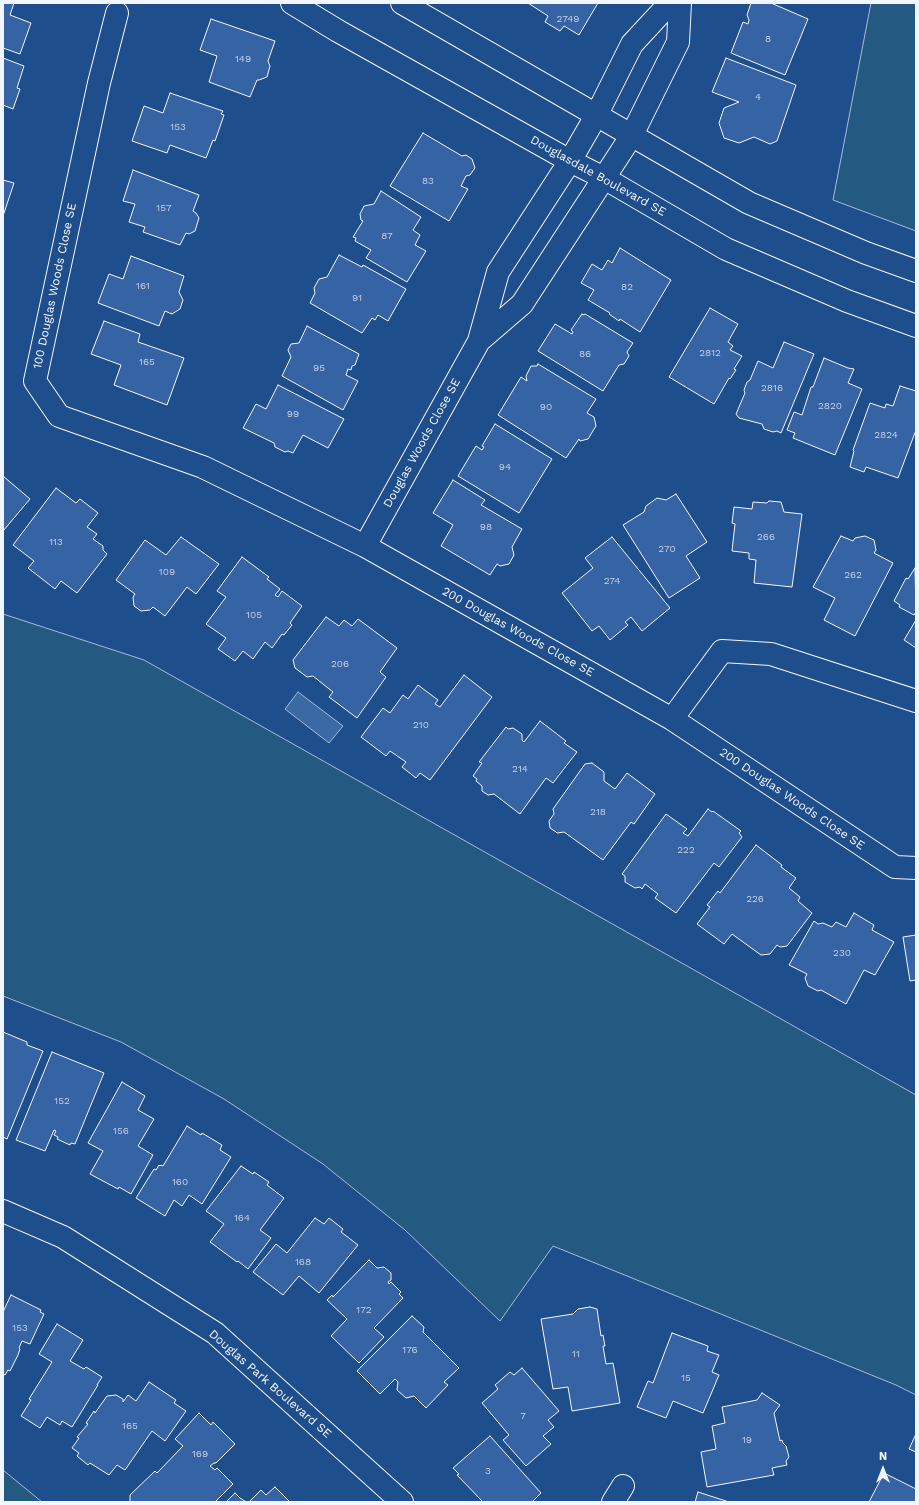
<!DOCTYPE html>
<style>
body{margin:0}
#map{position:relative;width:919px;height:1505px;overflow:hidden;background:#1f4e8c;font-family:"Work Sans",sans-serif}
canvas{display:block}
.frame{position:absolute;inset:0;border:4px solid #f2f6ff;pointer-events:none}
.north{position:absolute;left:863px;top:1449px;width:40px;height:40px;-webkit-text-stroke:3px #1f4e8c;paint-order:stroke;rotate:0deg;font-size:11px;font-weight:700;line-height:16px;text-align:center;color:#f2f6ff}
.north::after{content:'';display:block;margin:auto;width:14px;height:18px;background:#f2f6ff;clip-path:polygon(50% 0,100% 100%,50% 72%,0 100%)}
</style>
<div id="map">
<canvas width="919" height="1505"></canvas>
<div class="frame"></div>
<div class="north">N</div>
</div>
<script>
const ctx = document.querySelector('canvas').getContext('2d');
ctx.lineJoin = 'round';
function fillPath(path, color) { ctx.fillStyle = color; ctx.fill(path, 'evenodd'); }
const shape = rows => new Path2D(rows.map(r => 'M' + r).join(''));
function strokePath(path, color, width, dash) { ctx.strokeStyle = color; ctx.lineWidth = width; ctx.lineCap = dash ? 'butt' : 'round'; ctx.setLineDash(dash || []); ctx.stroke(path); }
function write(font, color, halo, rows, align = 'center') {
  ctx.font = font + ' "Work Sans",sans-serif'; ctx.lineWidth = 3; ctx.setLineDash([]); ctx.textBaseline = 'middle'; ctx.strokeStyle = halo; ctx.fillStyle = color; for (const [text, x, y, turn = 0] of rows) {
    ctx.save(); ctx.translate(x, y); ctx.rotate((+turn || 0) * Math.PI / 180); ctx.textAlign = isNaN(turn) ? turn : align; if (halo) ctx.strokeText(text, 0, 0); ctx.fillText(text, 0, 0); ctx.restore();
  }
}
const green = shape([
 [871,3,916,3,916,231,833,200,871,3],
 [3,614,144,660,916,1095,916,1395,896,1385,553,1246,500,1321,405,1230,323,1164,224,1099,121,1042,3,996,3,614],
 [3,1470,42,1502,3,1502,3,1470]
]);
const water = shape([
 [298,692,343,726,329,743,285,709,298,692]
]);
const building = shape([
 [3,3,14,3,10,15,31,23,20,54,3,48,3,3],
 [528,3,598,3,579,35,564,26,560,31,545,22,548,16,528,3],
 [751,3,771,3,808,19,785,75,731,53,743,22,748,24,749,20,747,15,751,3],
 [211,19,275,41,268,61,270,66,267,77,259,80,257,80,250,97,209,82,217,56,200,50,211,19],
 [3,58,24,66,17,88,20,89,13,109,3,105,3,58],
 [726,58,796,85,777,141,770,144,754,137,739,143,724,138,719,123,724,108,739,102,712,92,726,58],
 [170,93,223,111,221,114,224,115,215,141,213,140,206,158,170,145,167,153,132,141,144,106,163,113,170,93],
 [423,133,462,156,466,155,472,159,475,168,470,175,466,176,461,186,468,189,449,221,390,186,423,133],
 [133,170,199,195,193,211,196,213,199,218,195,231,189,234,186,233,180,245,143,232,145,227,129,222,135,204,123,201,133,170],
 [3,180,14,183,3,216,3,180],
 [381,191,421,217,413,230,420,235,415,245,426,251,407,282,366,258,371,250,355,241,356,238,353,237,363,221,361,220,360,214,364,206,374,204,381,191],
 [620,248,671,280,640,332,620,319,619,321,609,314,610,313,588,300,594,290,581,283,592,264,602,270,608,260,612,263,620,248],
 [339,255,362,267,363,265,406,289,388,321,378,315,375,320,372,318,362,333,310,303,315,293,314,288,319,279,327,277,339,255],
 [131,256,184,276,179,292,183,300,180,309,172,314,165,311,159,326,98,303,109,274,123,279,131,256],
 [710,308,738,324,728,342,733,346,730,350,742,356,734,369,736,370,730,379,729,378,714,404,669,377,710,308],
 [582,314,583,315,585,314,633,343,627,352,629,356,624,364,619,365,603,391,538,351,555,324,572,334,573,332,571,330,582,314],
 [104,321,140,334,138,342,184,358,167,405,114,385,121,365,91,354,104,321],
 [307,326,359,354,355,365,352,366,351,370,348,369,346,375,358,381,343,410,282,376,291,357,288,350,291,344,299,343,307,326],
 [784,342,814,354,781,433,777,431,773,432,764,429,762,424,739,418,736,414,745,393,744,390,747,382,750,380,758,361,773,368,784,342],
 [824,358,848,368,854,369,848,383,862,389,835,455,793,438,795,433,787,430,794,412,802,415,811,387,813,387,824,358],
 [538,364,596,399,587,413,594,417,596,426,588,439,580,441,579,439,566,458,498,415,521,377,527,381,526,376,531,366,537,366,538,364],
 [278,385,344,419,328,448,303,435,293,453,288,451,285,452,275,447,274,443,243,428,256,404,266,409,278,385],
 [900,386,916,391,916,430,898,478,866,467,864,472,850,467,854,451,853,450,870,403,885,408,886,404,893,406,900,386],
 [495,424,552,459,519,513,458,476,476,446,482,450,484,447,482,446,495,424],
 [3,476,30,499,3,531,3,476],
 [453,480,485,500,481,505,522,529,512,547,514,555,509,564,500,566,497,564,490,575,441,546,453,525,433,513,453,480],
 [56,488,76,503,80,499,98,513,87,527,97,534,93,539,103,546,103,550,107,554,77,593,61,581,55,589,28,568,34,561,13,545,56,488],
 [676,494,707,542,686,556,700,578,669,598,623,525,644,512,646,506,657,498,666,500,676,494],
 [769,501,781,502,784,512,802,514,792,587,754,583,756,560,749,559,749,553,732,551,735,524,732,523,734,507,752,509,753,502,767,503,769,501],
 [841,536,853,541,855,538,865,536,874,540,876,550,874,553,893,563,855,636,824,620,835,598,813,587,841,536],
 [181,537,219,564,196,594,187,587,165,616,153,607,150,610,141,611,134,606,133,597,135,594,116,580,145,540,166,555,181,537],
 [612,537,670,608,642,631,631,617,625,622,628,625,610,640,599,626,592,631,562,593,593,568,585,558,612,537],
 [242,557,269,577,267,579,280,589,275,595,278,597,282,591,302,606,290,623,292,625,284,635,282,634,272,648,265,642,253,659,243,651,235,661,218,649,226,638,206,624,226,597,217,591,242,557],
 [915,568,916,612,914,615,899,607,900,605,894,601,906,578,908,579,915,568],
 [326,617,339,626,344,620,352,626,358,619,397,648,380,672,386,677,357,718,329,697,333,692,313,676,307,677,295,668,293,660,326,617],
 [916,620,916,648,904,640,916,620],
 [464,675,492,697,430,780,420,773,416,778,402,767,406,762,390,751,386,756,361,737,383,708,390,713,403,695,408,699,418,685,438,700,435,704,440,707,464,675],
 [540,721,566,741,564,743,577,752,553,783,546,778,520,814,494,794,488,795,482,791,482,786,476,781,477,779,473,776,482,763,479,762,506,727,508,729,513,728,522,734,522,740,524,742,540,721],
 [592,763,604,772,604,781,615,789,627,773,655,794,634,824,631,822,603,860,564,832,557,833,556,832,550,828,549,821,554,814,553,809,585,764,592,763],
 [708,809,712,812,713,811,741,831,739,833,742,837,719,867,714,863,676,913,655,898,658,894,645,884,642,889,640,887,635,888,625,882,625,876,622,874,666,814,687,829,683,833,688,836,708,809],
 [756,845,782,865,781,867,796,878,789,888,800,897,798,901,812,913,787,946,780,947,777,945,770,954,761,955,732,934,724,944,697,924,710,907,707,905,718,891,720,893,756,845],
 [854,913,874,925,872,930,894,942,875,975,864,970,846,1004,821,990,818,991,808,986,805,978,807,974,789,965,814,921,818,924,823,923,832,927,836,922,846,927,854,913],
 [916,935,916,980,910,981,903,937,916,935],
 [3,1032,27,1042,27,1045,43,1051,7,1139,3,1137,3,1032],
 [52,1052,104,1073,75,1144,71,1143,70,1145,57,1139,58,1137,54,1135,56,1131,54,1130,45,1151,16,1140,52,1052],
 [122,1082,145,1096,138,1110,154,1119,138,1146,153,1155,131,1194,119,1187,118,1189,90,1174,103,1151,88,1143,122,1082],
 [187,1126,201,1135,202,1133,222,1145,220,1150,231,1157,202,1204,189,1195,182,1206,174,1200,165,1216,136,1198,154,1169,156,1170,159,1165,160,1166,161,1165,163,1166,187,1126],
 [241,1166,253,1174,254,1172,269,1182,267,1185,284,1198,260,1230,271,1238,248,1269,238,1261,237,1262,210,1242,224,1224,206,1211,241,1166],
 [315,1218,324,1224,329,1218,343,1229,341,1232,358,1245,319,1293,299,1276,283,1295,253,1272,276,1244,287,1253,315,1218],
 [369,1260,377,1268,384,1267,391,1273,391,1280,388,1282,389,1284,391,1282,401,1292,399,1294,403,1298,374,1328,384,1337,359,1363,331,1336,347,1319,327,1300,332,1295,333,1297,369,1260],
 [11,1295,41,1310,40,1312,44,1314,30,1344,22,1341,19,1348,20,1349,18,1355,10,1371,8,1370,5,1375,3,1374,3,1312,11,1295],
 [590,1307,597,1309,601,1336,603,1335,605,1346,603,1346,606,1364,613,1363,620,1403,572,1411,568,1387,553,1389,541,1319,573,1314,578,1309,590,1307],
 [412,1316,424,1327,423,1332,459,1368,444,1382,448,1385,426,1408,414,1396,406,1398,397,1390,398,1382,395,1379,380,1394,357,1371,412,1316],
 [57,1324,83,1340,70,1361,84,1369,86,1367,102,1377,97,1385,98,1385,72,1427,62,1421,60,1425,47,1417,40,1428,21,1416,31,1400,29,1399,52,1362,39,1354,57,1324],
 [672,1333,708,1346,707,1351,719,1355,712,1372,719,1375,703,1413,673,1401,666,1418,637,1407,648,1381,653,1383,672,1333],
 [522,1368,559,1411,548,1420,554,1427,543,1436,551,1444,526,1466,503,1440,509,1435,482,1403,498,1389,495,1385,510,1372,514,1375,522,1368],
 [149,1382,176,1400,174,1403,186,1411,165,1441,152,1431,125,1470,117,1465,109,1475,90,1463,88,1465,77,1456,79,1453,72,1448,79,1438,77,1437,88,1424,86,1423,94,1411,95,1413,107,1396,116,1395,123,1399,123,1402,128,1395,136,1401,149,1382],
 [762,1393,780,1405,774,1413,780,1441,782,1440,783,1443,786,1446,789,1457,786,1461,787,1465,772,1468,774,1475,707,1487,701,1452,716,1449,712,1426,725,1423,722,1407,757,1400,762,1393],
 [199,1413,211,1425,213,1422,235,1444,216,1463,214,1463,210,1466,215,1470,217,1468,233,1484,215,1502,130,1502,130,1495,155,1471,157,1473,183,1446,175,1439,199,1413],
 [916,1434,916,1452,909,1449,916,1434],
 [490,1436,541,1493,532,1502,483,1502,457,1475,459,1474,453,1468,490,1436],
 [884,1473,916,1489,916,1502,869,1502,884,1473],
 [275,1487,290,1502,249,1502,261,1490,266,1495,275,1487],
 [698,1492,729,1502,695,1502,698,1492],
 [235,1493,240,1498,246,1502,226,1502,235,1493]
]);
const minor = shape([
 [117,13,99,83,35,381,59,416,203,467,365,546,672,719,895,867,916,868],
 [479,341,522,304,632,135,678,42,680,3],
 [365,546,479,341,498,272,570,161,596,116,632,44,670,3],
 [672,719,722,651,771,654,916,701],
 [3,1211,63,1237,215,1333,402,1502],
 [613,1502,623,1486]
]);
const tertiary = shape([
 [292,3,338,31,570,161,604,178,726,249,847,301,916,326],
 [402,3,749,203,866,253,916,271]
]);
const numberNames = [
 ["2749",568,19],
 ["8",768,39],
 ["149",243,59],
 ["4",758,97],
 ["153",178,127],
 ["83",428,181],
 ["157",164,208],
 ["87",387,236],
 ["161",143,286],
 ["82",627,287],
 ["91",357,298],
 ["2812",710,353],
 ["86",585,354],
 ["165",147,362],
 ["95",319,368],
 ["2816",772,388],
 ["2820",830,406],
 ["90",546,407],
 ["99",293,414],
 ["2824",886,435],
 ["94",505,467],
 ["98",486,527],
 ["266",766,537],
 ["113",56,542],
 ["270",667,549],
 ["109",167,572],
 ["262",853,575],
 ["274",612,581],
 ["105",254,615],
 ["206",340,664],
 ["210",421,725],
 ["214",520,769],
 ["218",598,812],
 ["222",686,850],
 ["226",755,899],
 ["230",842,953],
 ["152",62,1101],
 ["156",121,1131],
 ["160",180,1182],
 ["164",242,1218],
 ["168",303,1262],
 ["172",364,1310],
 ["153",20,1328],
 ["176",410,1350],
 ["11",576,1354],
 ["15",686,1378],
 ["7",523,1416],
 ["165",130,1426],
 ["19",747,1440],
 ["169",200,1454],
 ["3",488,1471]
];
const streetNames = [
 ["Douglasdale Boulevard SE",598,176,29],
 ["100 Douglas Woods Close SE",55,286,-78],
 ["Douglas Woods Close SE",422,443,-61],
 ["200 Douglas Woods Close SE",518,632,29],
 ["200 Douglas Woods Close SE",792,799,34],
 ["Douglas Park Boulevard SE",270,1384,41]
];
fillPath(green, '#245a82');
strokePath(green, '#a8bbd7', 1);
fillPath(water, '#3b69a3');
strokePath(water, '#a8bbd7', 1);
fillPath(building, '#3563a3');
strokePath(building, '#f2f6ff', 1);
strokePath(minor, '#f2f6ff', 24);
strokePath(tertiary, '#f2f6ff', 24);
strokePath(minor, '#1f4e8c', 22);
strokePath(tertiary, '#1f4e8c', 22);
write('10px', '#c3d1e8', null, numberNames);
write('12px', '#f2f6ff', '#1f4e8c', streetNames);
</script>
